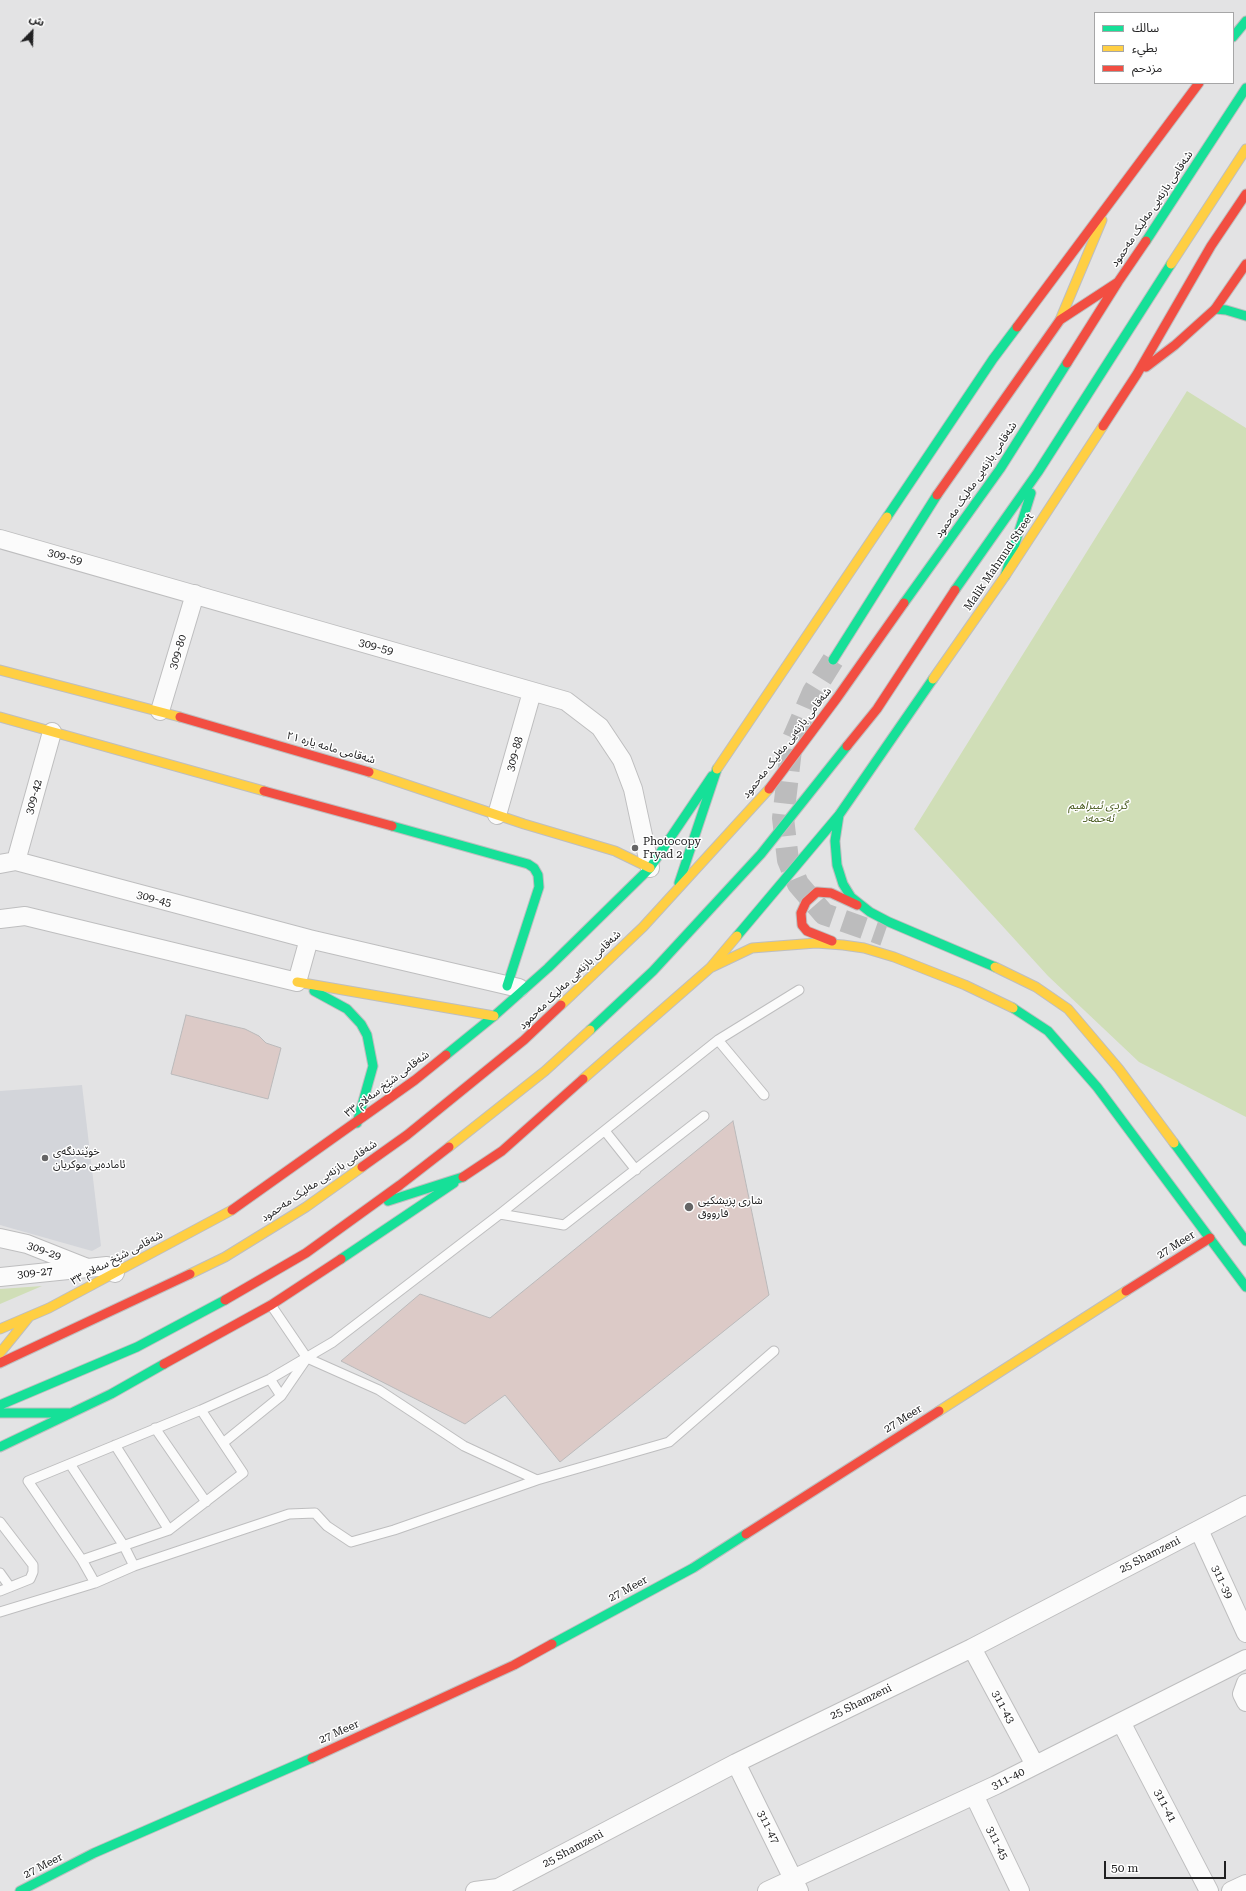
<!DOCTYPE html>
<meta charset="utf-8">
<style>
body{margin:0}
#map{position:relative;width:1246px;height:1891px;overflow:hidden;background:#e3e3e4;font-family:"Roboto Serif","Noto Sans Arabic",serif}
canvas{display:block}
.legend{position:absolute;left:1094px;top:12px;width:140px;height:72px;box-sizing:border-box;background:#fff;border:1px solid #a6a6a7;margin:0;padding:5px 7px;list-style:none;font-size:12px;color:#212122}
.legend li{display:flex;align-items:center;gap:8px;height:20px}
.legend b{width:20px;border:1px solid #a6a6a7}
.north{position:absolute;left:12px;top:12px;width:40px;height:40px;-webkit-text-stroke:3px #fff;paint-order:stroke;rotate:23deg;font-size:11px;font-weight:700;line-height:16px;text-align:center;color:#212122}
.north::after{content:'';display:block;margin:auto;width:14px;height:18px;background:#212122;clip-path:polygon(50% 0,100% 100%,50% 72%,0 100%)}
.scale{position:absolute;left:1104px;top:1861px;width:122px;height:18px;box-sizing:border-box;border:2px solid #212122;border-top:0;padding-left:5px;font-size:12px;line-height:14px;white-space:nowrap;color:#212122;-webkit-text-stroke:3px #fff;paint-order:stroke}
</style>
<div id="map">
<canvas width="1246" height="1891"></canvas>
<ul class="legend">
<li><b style="height:5px;background:#16e098"></b>سالك</li>
<li><b style="height:5px;background:#ffcf43"></b>بطيء</li>
<li><b style="height:5px;background:#f24e42"></b>مزدحم</li>
</ul>
<div class="north">ش</div>
<div class="scale">50 m</div>
</div>
<script>
const ctx = document.querySelector('canvas').getContext('2d');
ctx.lineJoin = 'round';
function fillPath(path, color) { ctx.fillStyle = color; ctx.fill(path, 'evenodd'); }
const shape = rows => new Path2D(rows.map(r => 'M' + r).join(''));
function strokePath(path, color, width, dash) { ctx.strokeStyle = color; ctx.lineWidth = width; ctx.lineCap = dash ? 'butt' : 'round'; ctx.setLineDash(dash || []); ctx.stroke(path); }
function write(font, color, halo, rows, align = 'center') {
  ctx.font = font + ' "Roboto Serif","Noto Sans Arabic",serif'; ctx.lineWidth = 3; ctx.setLineDash([]); ctx.textBaseline = 'middle'; ctx.strokeStyle = halo; ctx.fillStyle = color; for (const [text, x, y, turn = 0] of rows) {
    ctx.save(); ctx.translate(x, y); ctx.rotate((+turn || 0) * Math.PI / 180); ctx.textAlign = isNaN(turn) ? turn : align; if (halo) ctx.strokeText(text, 0, 0); ctx.fillText(text, 0, 0); ctx.restore();
  }
}
const built = shape([
 [82,1085,101,1246,92,1251,0,1225,0,1091]
]);
const green = shape([
 [1187,391,1246,428,1246,1117,1139,1062,1048,976,914,829],
 [42,1286,0,1304,0,1289]
]);
const building = shape([
 [186,1015,245,1029,259,1036,266,1043,281,1048,268,1099,171,1074,186,1015],
 [733,1121,769,1295,560,1462,505,1395,465,1424,341,1361,420,1294,490,1318,733,1121]
]);
const secondaryTunnel = shape([
 [833,660,813,692,792,741,783,818,788,860,798,884,824,914,884,935]
]);
const lane = shape([
 [718,1040,764,1095],
 [605,1131,636,1170],
 [500,1214,564,1225,704,1116],
 [271,1305,307,1358,379,1390,464,1446,537,1480],
 [270,1379,281,1396],
 [155,1428,206,1502],
 [223,1443,281,1396,305,1361],
 [115,1445,169,1530],
 [70,1464,124,1546,134,1566],
 [0,1522,33,1565,33,1572,30,1579,0,1591],
 [82,1560,169,1530,243,1473,201,1410],
 [0,1573,10,1587],
 [95,1583,82,1560,28,1481,201,1410,270,1379,333,1342,500,1214,718,1040,799,990],
 [0,1612,95,1583,134,1566,289,1514,315,1513,327,1526,351,1542,394,1530,537,1480,669,1442,774,1351]
]);
const street = shape([
 [0,539,566,701,600,727,622,760,633,789,650,868],
 [160,711,195,594],
 [497,815,532,692],
 [16,861,52,732],
 [0,864,16,861,309,939,519,988],
 [0,919,25,916,297,982,309,939],
 [0,1238,27,1244,85,1267],
 [0,1277,107,1266,115,1273],
 [1199,1530,1246,1633],
 [972,1648,1035,1765],
 [1246,1683,1242,1694,1246,1702],
 [1121,1722,1209,1891],
 [736,1763,799,1891],
 [974,1795,1020,1891],
 [475,1891,498,1888,736,1763,972,1648,1246,1505],
 [767,1891,996,1785,1246,1659],
 [1231,1891,1246,1884]
]);
const fast = shape([
 [1233,37,1246,21],
 [1146,241,1246,88],
 [1215,309,1226,310,1246,316],
 [887,517,993,359,1017,327],
 [1005,576,1031,493],
 [955,590,1038,472,1171,264],
 [904,603,1000,469,1067,363],
 [833,660,937,495],
 [839,815,835,841,837,865,843,884,851,897,870,912,889,922,995,967],
 [392,826,528,864,534,868,538,875,539,887,507,986],
 [679,883,717,769],
 [737,936,839,815,933,679],
 [314,991,347,1009,361,1024,367,1035,373,1066,357,1123],
 [1013,1008,1048,1031,1097,1087,1246,1287],
 [590,1030,653,971,761,854,847,746],
 [446,1055,494,1016,548,968,650,868,712,776],
 [1174,1143,1246,1241],
 [388,1201,463,1177],
 [341,1259,454,1183],
 [0,1405,137,1347,225,1300],
 [0,1413,69,1413],
 [0,1447,111,1394,164,1364],
 [552,1644,693,1568,746,1534],
 [20,1891,94,1853,312,1758]
]);
const slow = shape([
 [1171,264,1246,149],
 [1060,320,1102,220],
 [0,670,180,717],
 [933,679,1005,576,1103,426],
 [0,717,264,791],
 [717,769,887,517],
 [369,772,524,824,615,851,650,868],
 [995,967,1036,987,1068,1009,1119,1069,1174,1143],
 [710,968,752,948,816,943,843,945,864,948,894,957,965,985,1013,1008],
 [297,982,494,1016],
 [561,1005,643,927,769,789],
 [583,1079,710,968,737,936],
 [449,1147,545,1071,590,1030],
 [190,1274,225,1257,306,1207,362,1167],
 [0,1329,49,1308,232,1210],
 [0,1353,29,1317],
 [939,1411,1126,1291]
]);
const jam = shape([
 [1017,327,1199,83],
 [1067,363,1118,282,1146,241],
 [1146,367,1175,345,1215,309,1246,264],
 [1103,426,1137,374,1211,246,1246,194],
 [937,495,1060,320,1118,282],
 [180,717,369,772],
 [847,746,877,709,955,590],
 [769,789,837,698,904,603],
 [264,791,392,826],
 [832,941,807,931,802,925,801,913,806,902,817,892,831,893,857,905],
 [362,1167,407,1135,524,1040,561,1005],
 [463,1177,502,1151,583,1079],
 [232,1210,415,1080,446,1055],
 [1126,1291,1210,1238],
 [225,1300,306,1253,400,1185,449,1147],
 [0,1363,190,1274],
 [164,1364,271,1305,341,1259],
 [746,1534,939,1411],
 [312,1758,514,1665,552,1644]
]);
const markers = [
 [635,848,4,"#656566"],
 [45,1158,4,"#656566"],
 [689,1207,5,"#656566"]
];
const streetNames = [
 ["شەقامی بازنەیی مەلیک مەحمود",1152,209,-56],
 ["شەقامی بازنەیی مەلیک مەحمود",976,480,-56],
 ["309-59",65,557,16],
 ["Malik Mahmud Street",999,562,-56],
 ["309-59",376,647,16],
 ["309-80",178,652,-73],
 ["شەقامی بازنەیی مەلیک مەحمود",787,743,-52],
 ["شەقامی مامە یارە ٢١",331,748,16],
 ["309-88",515,754,-74],
 ["309-42",34,797,-74],
 ["309-45",154,899,15],
 ["شەقامی بازنەیی مەلیک مەحمود",570,980,-44],
 ["شەقامی شێخ سەلام ٣٣",387,1084,-37],
 ["شەقامی بازنەیی مەلیک مەحمود",319,1181,-34],
 ["27 Meer",1176,1245,-32],
 ["309-29",44,1251,20],
 ["شەقامی شێخ سەلام ٣٣",117,1258,-28],
 ["309-27",35,1273,-6],
 ["27 Meer",903,1419,-32],
 ["25 Shamzeni",1150,1555,-27],
 ["311-39",1222,1582,65],
 ["27 Meer",628,1589,-28],
 ["25 Shamzeni",861,1702,-26],
 ["311-43",1003,1707,62],
 ["27 Meer",339,1732,-24],
 ["311-40",1008,1779,-26],
 ["311-41",1165,1806,63],
 ["311-47",768,1827,64],
 ["311-45",997,1843,64],
 ["25 Shamzeni",573,1849,-28],
 ["27 Meer",43,1866,-27]
];
const parkNames = [
 ["گردی ئیبراھیم",1098,806],
 ["ئەحمەد",1098,819]
];
const poiNames = [
 ["Photocopy",643,842],
 ["Fryad 2",643,855],
 ["خوێندنگەی",53,1152],
 ["ئامادەیی موکریان",53,1165],
 ["شاری پزیشکیی",698,1201],
 ["فارووق",698,1214]
];
fillPath(built, '#d3d5da');
fillPath(green, '#d0deb7');
fillPath(building, '#dccac7');
strokePath(building, '#bab9ba', 1);
strokePath(secondaryTunnel, '#bcbcbd', 22, [22, 11]);
strokePath(lane, '#bebebf', 11);
strokePath(street, '#bebebf', 20);
strokePath(fast, '#bebebf', 11);
strokePath(slow, '#bebebf', 11);
strokePath(jam, '#bebebf', 11);
strokePath(lane, '#fbfbfb', 9);
strokePath(street, '#fbfbfb', 18);
strokePath(fast, '#16e098', 9);
strokePath(slow, '#ffcf43', 9);
strokePath(jam, '#f24e42', 9);
for (const [x, y, r, color] of markers) { const dot = new Path2D(); dot.arc(x, y, r, 0, 2 * Math.PI); ctx.fillStyle = color; ctx.fill(dot); strokePath(dot, '#fff', 1.5); }
write('11px', '#212122', '#fff', streetNames);
write('italic 11px', '#47591d', '#fff', parkNames);
write('11px', '#212122', '#fff', poiNames, 'left');
</script>
